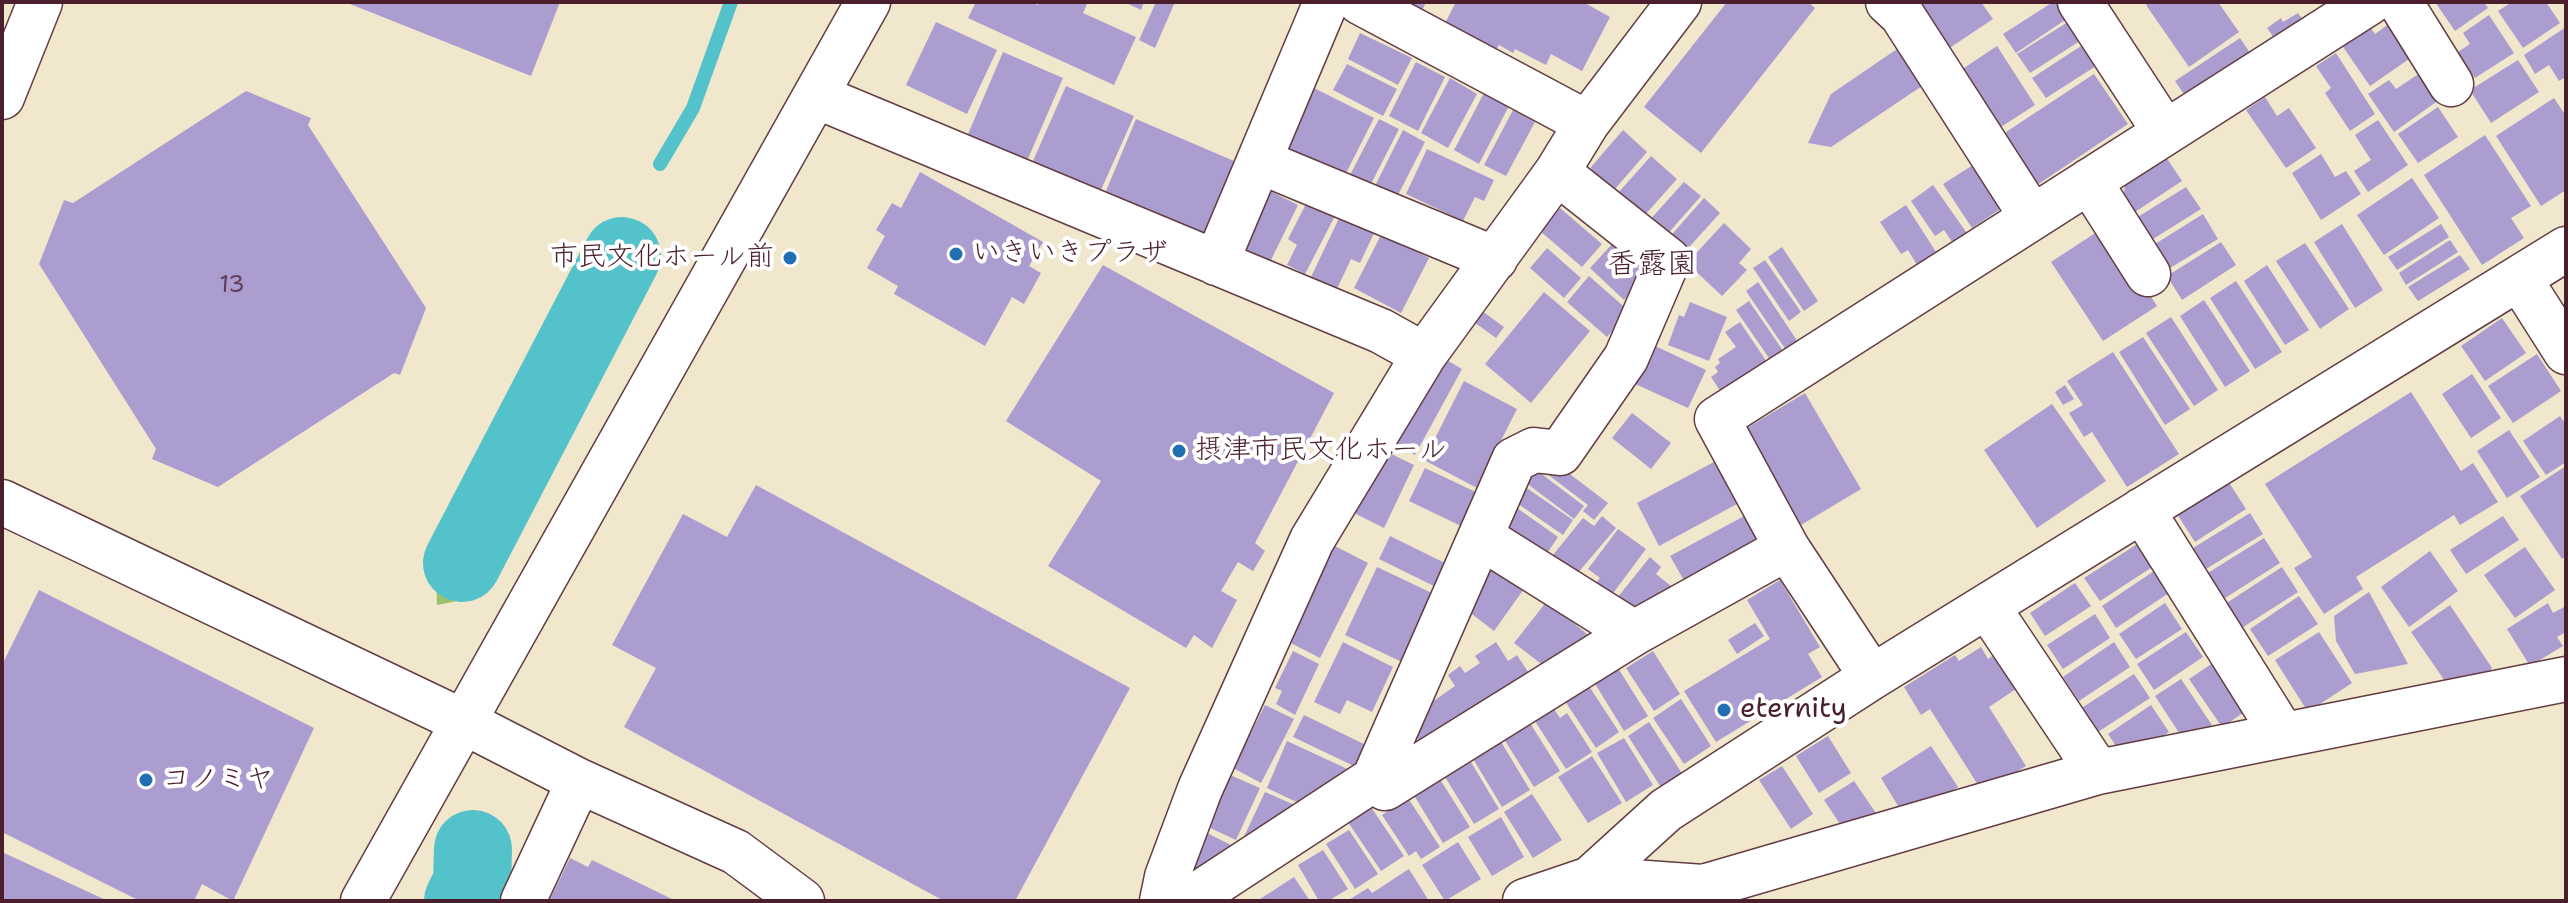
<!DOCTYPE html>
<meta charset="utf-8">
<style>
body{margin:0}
#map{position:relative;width:2568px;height:903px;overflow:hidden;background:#f0e7cd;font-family:"Shantell Sans",sans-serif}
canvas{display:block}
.frame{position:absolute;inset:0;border:4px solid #4a1f2b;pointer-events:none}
</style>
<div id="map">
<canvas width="2568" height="903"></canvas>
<div class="frame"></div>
</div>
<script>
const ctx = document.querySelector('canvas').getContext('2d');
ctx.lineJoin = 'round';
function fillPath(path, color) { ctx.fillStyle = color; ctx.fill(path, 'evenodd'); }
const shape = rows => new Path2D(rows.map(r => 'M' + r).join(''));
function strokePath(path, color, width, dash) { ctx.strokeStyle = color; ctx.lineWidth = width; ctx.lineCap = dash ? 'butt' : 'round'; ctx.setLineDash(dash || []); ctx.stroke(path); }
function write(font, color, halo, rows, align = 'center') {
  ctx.font = font + ' "Shantell Sans","Klee One",sans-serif'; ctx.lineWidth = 8; ctx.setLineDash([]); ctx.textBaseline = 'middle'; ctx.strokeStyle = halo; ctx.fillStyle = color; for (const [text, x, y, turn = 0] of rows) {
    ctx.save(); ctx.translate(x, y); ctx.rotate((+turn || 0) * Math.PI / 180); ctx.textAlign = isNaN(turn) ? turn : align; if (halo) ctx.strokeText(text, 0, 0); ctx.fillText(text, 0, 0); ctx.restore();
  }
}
const green = shape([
 [492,570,477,597,437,605,436,575]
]);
const stream = shape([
 [660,164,693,108,731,2]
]);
const river = shape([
 [462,563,622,256],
 [463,901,472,883,473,849]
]);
const building = shape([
 [345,2,560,2,531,76],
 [976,2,1031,2,1038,5,1039,2,1088,2,1083,13,1136,37,1114,85,968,18],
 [1124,2,1144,2,1141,10],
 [1156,2,1175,2,1155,48,1139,40],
 [1385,2,1426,2,1419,18],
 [1456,2,1583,2,1610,17,1582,71,1551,54,1546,65,1515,49,1513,53,1499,45,1494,54,1443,27],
 [1727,2,1808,2,1815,8,1701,153,1644,107],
 [1912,2,1981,2,1993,19,1945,51],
 [2053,2,2057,2,2068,18,2016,53,2003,34],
 [2150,2,2218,2,2239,32,2189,67,2146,5],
 [2435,2,2484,2,2488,8,2455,31],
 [2512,2,2546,2,2560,23,2523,48,2498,11],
 [2298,13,2305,23,2277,42,2267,28,2281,18,2283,22],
 [2489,15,2514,53,2475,78,2458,52,2470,44,2463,33],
 [2071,20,2083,39,2030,73,2017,54],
 [936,22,997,50,967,114,906,85],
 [2390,23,2412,57,2370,86,2341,44,2369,25,2375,34],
 [2566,27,2566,77,2559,81,2549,65,2535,74,2524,55],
 [1360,33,1412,58,1398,85,1348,59],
 [2240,38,2253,57,2188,100,2175,81],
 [1997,46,2035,105,1990,134,1952,76],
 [2081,46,2096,66,2046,98,2032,78],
 [1897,49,1922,86,1831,147,1808,143,1831,94],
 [1003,52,1063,78,1027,161,968,134],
 [2336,53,2375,114,2350,131,2325,93,2331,88,2316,66],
 [2518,60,2539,92,2491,123,2470,90],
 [1416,62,1445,77,1418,131,1389,116],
 [1347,64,1397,89,1383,116,1333,90],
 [2420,73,2439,100,2394,132,2368,94,2389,80,2396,89],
 [2094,74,2128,124,2037,185,2003,134],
 [1450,78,1477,94,1448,148,1421,133],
 [1066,86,1134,116,1097,199,1029,170],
 [1314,88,1374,118,1344,177,1285,147],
 [246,91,311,118,308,125,426,308,400,375,394,373,218,487,152,459,156,449,39,264,64,200,73,203],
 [1484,93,1509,106,1479,164,1454,150],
 [2265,97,2277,116,2289,108,2316,148,2286,168,2246,110],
 [2554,98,2566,116,2566,190,2541,206,2496,136],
 [2438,107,2458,137,2418,163,2398,134],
 [1513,110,1535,122,1506,176,1484,165],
 [1136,119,1241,164,1205,248,1101,203],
 [1379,119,1399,129,1370,186,1350,175],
 [2378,120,2408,165,2368,192,2354,171,2371,160,2355,135],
 [1403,130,1425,142,1396,199,1374,188],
 [1623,130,1647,152,1608,197,1593,185,1591,167],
 [2485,135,2531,206,2511,218,2524,238,2482,265,2424,175],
 [1427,149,1494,180,1484,201,1475,197,1463,221,1406,194],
 [2164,154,2182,181,2135,212,2124,196,2125,181],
 [2321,154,2335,177,2346,171,2361,194,2321,220,2292,173],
 [1651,156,1677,179,1636,225,1610,202],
 [1973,165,2002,208,1972,228,1943,184],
 [920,172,1043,242,1029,266,1041,273,1024,304,1012,297,985,346,894,294,898,286,867,268,885,236,876,230,892,203,901,208],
 [2412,178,2439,218,2384,255,2357,215],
 [1684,182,1701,196,1664,238,1647,223],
 [1933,185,1969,236,1955,246,1944,230,1935,236,1911,201],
 [2186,187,2201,209,2150,241,2136,218],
 [1264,188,1298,205,1270,262,1242,248],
 [1309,198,1337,212,1305,274,1287,265,1297,245,1288,239],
 [1704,198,1720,213,1682,255,1666,241],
 [1906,205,1936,252,1917,265,1908,250,1901,254,1880,222],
 [1560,208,1602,244,1582,267,1540,231],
 [1342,212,1376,229,1360,263,1351,259,1336,291,1310,279],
 [2203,214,2218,239,2170,268,2155,244],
 [1724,223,1751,249,1739,263,1747,270,1722,296,1687,263],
 [2342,224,2383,290,2355,308,2314,242],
 [2441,224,2449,237,2397,270,2388,257],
 [2106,226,2157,306,2103,341,2051,262],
 [1382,233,1429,258,1401,313,1354,288],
 [2450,240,2458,252,2406,285,2399,273],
 [1614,242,1648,275,1624,300,1590,268],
 [2221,242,2236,265,2182,300,2167,276],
 [2305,243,2349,309,2320,329,2276,261],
 [1782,247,1818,301,1804,311,1768,257],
 [1547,248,1581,278,1564,298,1530,268],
 [2460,255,2470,269,2418,301,2408,287],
 [1765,260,1801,312,1789,321,1753,268],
 [1103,265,1334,393,1255,543,1265,551,1253,571,1238,562,1221,591,1237,600,1212,648,1194,635,1186,648,1048,566,1101,481,1006,421],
 [2267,265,2309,330,2285,345,2244,281],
 [1589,276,1629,311,1607,337,1567,302],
 [2236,281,2282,352,2255,369,2210,298],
 [1758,282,1800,345,1788,353,1746,291],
 [1544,292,1590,331,1531,403,1485,364],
 [2204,300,2250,371,2225,387,2180,316],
 [1749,301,1786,355,1773,364,1736,310],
 [1690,302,1727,317,1709,361,1668,345,1679,315,1684,317],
 [1482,311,1504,327,1496,338,1474,322],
 [2171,317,2218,390,2194,406,2146,333],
 [2502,318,2526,353,2485,381,2461,346],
 [1740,322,1769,365,1723,395,1711,377,1718,372,1715,367,1720,363,1718,359,1736,347,1725,332],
 [2143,337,2190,409,2165,425,2119,352],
 [1651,344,1706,370,1688,408,1633,383],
 [2113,352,2179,454,2127,487,2092,432,2084,437,2069,413,2083,405,2067,381],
 [2537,354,2561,391,2513,423,2488,386],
 [1443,358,1462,369,1415,455,1389,440],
 [2472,374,2501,418,2471,438,2442,394],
 [1464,381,1517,409,1477,488,1424,460],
 [2065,385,2074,399,2063,405,2055,392],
 [2411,392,2461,471,2473,463,2498,502,2460,525,2454,515,2356,577,2363,589,2324,614,2294,568,2312,557,2265,484],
 [1805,393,1861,489,1801,525,1745,429],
 [2052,404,2106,481,2037,528,1984,450],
 [1632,413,1671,443,1651,469,1612,438],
 [2560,416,2566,425,2566,462,2546,475,2523,441],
 [2509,430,2540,477,2507,498,2477,451],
 [1383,450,1414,465,1384,528,1350,511],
 [1550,459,1608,503,1594,520,1583,511,1588,505,1542,470],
 [1714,462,1737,504,1659,546,1637,503],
 [2566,466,2566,556,2562,559,2520,496],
 [1425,468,1480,494,1463,527,1409,501],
 [1535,469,1584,506,1574,519,1525,482],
 [2228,481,2246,509,2195,542,2177,514],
 [1521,484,1573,520,1563,535,1511,499],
 [756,485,1130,688,1015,901,944,901,624,727,656,668,612,645,683,514,727,537],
 [1517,508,1558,537,1546,555,1505,526],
 [2250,513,2263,534,2206,569,2193,548],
 [1748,514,1770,556,1694,598,1670,556],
 [1602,516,1616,528,1577,574,1553,555,1583,518,1594,526],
 [2503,516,2519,540,2466,574,2450,550],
 [1618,529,1646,549,1608,600,1592,588,1600,578,1588,569],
 [1390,536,1451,566,1440,589,1379,559],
 [2264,538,2280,563,2222,600,2206,574],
 [2142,541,2157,564,2100,601,2084,578],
 [1331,544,1368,563,1320,658,1283,639],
 [2525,547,2555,590,2515,618,2484,575],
 [2430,551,2458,591,2409,627,2381,587],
 [1650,557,1661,567,1656,574,1676,590,1640,624,1613,603],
 [1493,562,1526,586,1494,631,1468,611],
 [1377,567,1436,595,1404,663,1345,635],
 [2160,567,2175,589,2116,628,2102,606],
 [2282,567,2298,592,2240,629,2225,604],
 [1780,580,1820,647,1808,654,1822,677,1716,742,1684,691,1770,639,1747,600],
 [2075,583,2091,606,2045,636,2030,613],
 [39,590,314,728,233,901,202,884,194,901,140,901,2,832,2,665],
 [2369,592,2408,664,2355,674,2336,641,2334,616],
 [2299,596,2318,624,2268,656,2250,629],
 [1547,601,1588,635,1557,676,1514,643],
 [2165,603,2182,629,2136,659,2119,634],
 [2548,603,2553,613,2566,606,2566,632,2557,637,2563,646,2530,666,2507,629],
 [2450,605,2492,668,2483,682,2447,684,2411,632],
 [2095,614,2110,638,2063,669,2047,645],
 [1755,623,1764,636,1737,654,1728,640],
 [2186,632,2203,657,2154,690,2137,664],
 [2319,632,2352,683,2308,712,2275,660],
 [1343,642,1393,667,1372,712,1347,700,1340,714,1314,702],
 [1496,642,1508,661,1517,655,1532,678,1426,751,1411,729,1415,714,1455,686,1448,675,1460,666,1465,673,1480,663,1475,656],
 [2114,642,2130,667,2079,701,2063,677],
 [1981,647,1988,659,1997,653,2019,687,1989,707,2026,766,1983,793,1930,709,1921,715,1904,687,1955,655,1959,661],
 [1293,651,1319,664,1295,715,1276,704,1282,691,1275,688],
 [1653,651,1680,694,1654,711,1626,668],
 [2216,661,2249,709,2222,727,2189,679],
 [1618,668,1648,716,1624,731,1594,682],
 [2134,674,2150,698,2095,734,2080,709],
 [2181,679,2212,725,2185,742,2155,696],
 [1585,680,1619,732,1596,748,1561,695],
 [1681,699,1711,746,1684,764,1653,718],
 [1550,703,1560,718,1567,713,1592,752,1566,769,1531,715],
 [1265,705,1294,719,1261,783,1233,768],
 [2151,705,2169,732,2146,747,2122,755,2108,734],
 [1304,715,1368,746,1358,768,1293,737],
 [1649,722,1683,775,1662,789,1628,736],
 [1530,723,1560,771,1534,787,1504,739],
 [1828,736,1851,773,1819,793,1796,756],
 [1624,738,1653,785,1626,802,1597,753],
 [1500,740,1530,790,1502,807,1472,757],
 [1287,741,1354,772,1307,807,1267,788],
 [1931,746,1958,787,1926,807,1903,814,1881,778],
 [1592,756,1622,803,1588,823,1558,777],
 [1471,762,1499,809,1474,824,1445,777],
 [1782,766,1813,814,1791,829,1759,780],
 [1230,775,1260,788,1236,840,1206,826],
 [1438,776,1470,827,1443,843,1412,792],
 [1854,781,1878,816,1844,830,1824,800],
 [1265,792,1297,806,1241,843],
 [1532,794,1562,840,1533,858,1504,812],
 [1408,798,1440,847,1421,859,1416,851,1409,856,1382,815],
 [1371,807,1404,856,1381,871,1348,822],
 [1501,817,1524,857,1492,876,1468,837],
 [1349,830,1378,874,1355,889,1326,844],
 [1205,832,1231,845,1222,863,1179,885],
 [1458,842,1481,879,1445,901,1422,865],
 [1323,850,1348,889,1328,901,1319,901,1298,865],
 [2,852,108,901,2,901],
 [570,858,588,867,592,860,676,901,549,901],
 [1409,869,1429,901,1347,901,1368,888,1372,893],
 [1294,877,1310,901,1257,901]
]);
const minor = shape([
 [1360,2,1587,123],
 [1888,2,1902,15,2032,217],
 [2080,2,2165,132],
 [2400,2,2451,84],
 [816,96,1381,331,1424,355],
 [2,97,40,2],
 [1259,161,1495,259],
 [2089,181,2148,274],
 [1216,263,1326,2],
 [2519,278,2566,352],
 [2,502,464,722,579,781,736,852,802,901],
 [2142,510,2283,735],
 [1481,537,1634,633],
 [1987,606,2098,772],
 [1872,677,1787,548,1717,419,2370,2],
 [1374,779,1385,788,1634,633,1787,548],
 [1590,879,1703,887,2098,772,2566,679],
 [363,901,868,2],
 [523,901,579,781],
 [1162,901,1167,877,1200,789,1312,540,1424,355,1557,172,1587,123,1679,2],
 [1188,901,1374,779,1514,460,1534,450,1560,453,1626,358,1668,260,1557,172],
 [1525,901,1590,879,1666,810,1872,677,2566,249]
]);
const markers = [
 [956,254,8,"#1f6fb2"],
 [790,258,8,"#1f6fb2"],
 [1179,451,8,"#1f6fb2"],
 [1724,710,8,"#1f6fb2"],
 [146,780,8,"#1f6fb2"]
];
const numberNames = [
 ["13",232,286]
];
const poiNames = [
 ["いきいきプラザ",972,254],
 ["市民文化ホール前",774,258,"right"],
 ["摂津市民文化ホール",1195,451],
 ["eternity",1740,710],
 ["コノミヤ",162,780]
];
const neighbourhoodNames = [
 ["香露園",1652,265]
];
fillPath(green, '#9bc06b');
strokePath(stream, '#54c2ca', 14);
strokePath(river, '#54c2ca', 78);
fillPath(building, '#ac9dd0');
strokePath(minor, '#633d43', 47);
strokePath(minor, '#fff', 44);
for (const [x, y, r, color] of markers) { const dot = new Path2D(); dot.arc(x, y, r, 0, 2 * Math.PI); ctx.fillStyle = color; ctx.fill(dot); strokePath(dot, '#fff', 3); }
write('24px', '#623e54', null, numberNames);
write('28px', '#4a1f2b', '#fff', poiNames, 'left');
write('30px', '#4a1f2b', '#fff', neighbourhoodNames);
</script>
